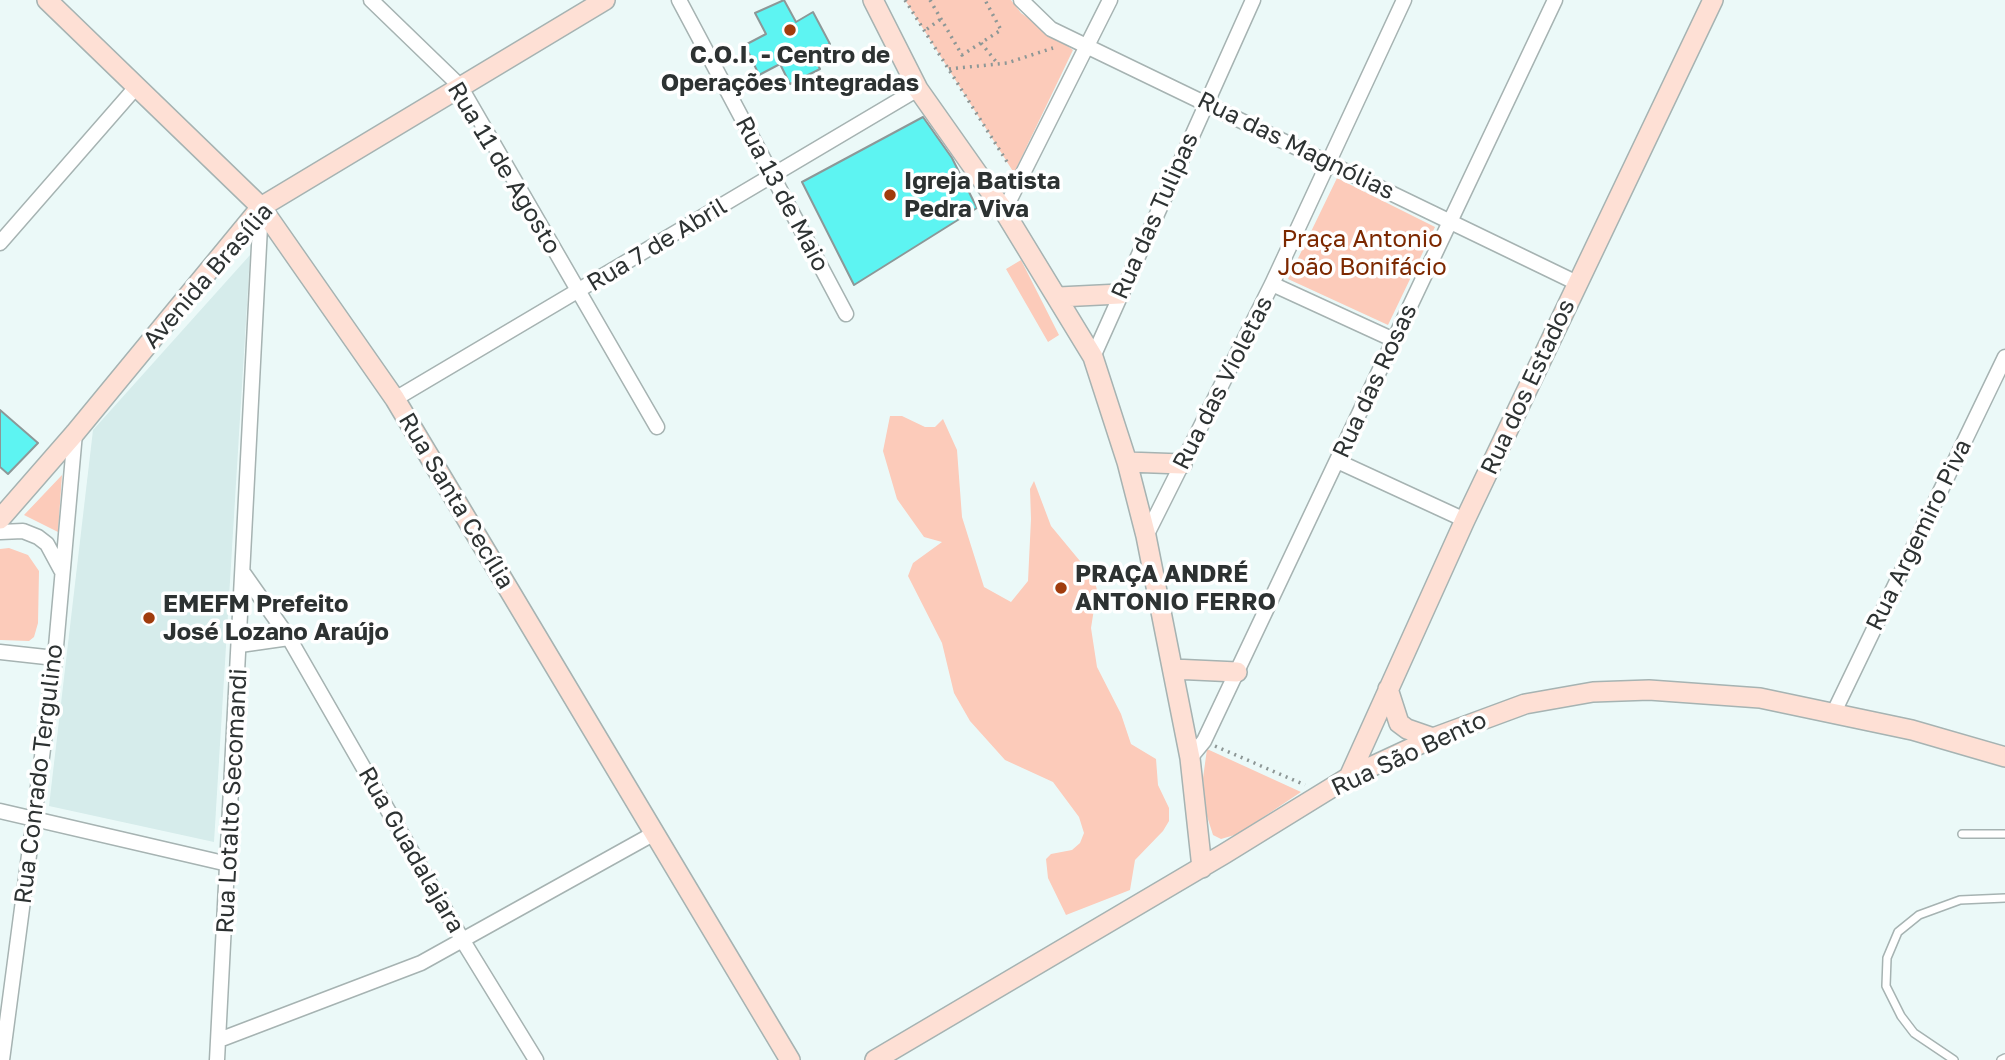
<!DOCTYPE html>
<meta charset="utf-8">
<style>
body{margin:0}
canvas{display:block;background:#ebf9f8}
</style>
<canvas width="2005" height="1060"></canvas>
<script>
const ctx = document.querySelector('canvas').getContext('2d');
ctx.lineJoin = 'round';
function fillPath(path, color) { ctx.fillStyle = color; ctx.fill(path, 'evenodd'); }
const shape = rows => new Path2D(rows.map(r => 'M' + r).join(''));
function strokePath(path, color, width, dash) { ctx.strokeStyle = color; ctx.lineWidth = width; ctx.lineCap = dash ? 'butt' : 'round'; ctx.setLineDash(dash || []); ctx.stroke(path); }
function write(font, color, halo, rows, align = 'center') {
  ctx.font = font + ' "Golos Text",sans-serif'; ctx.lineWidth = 7; ctx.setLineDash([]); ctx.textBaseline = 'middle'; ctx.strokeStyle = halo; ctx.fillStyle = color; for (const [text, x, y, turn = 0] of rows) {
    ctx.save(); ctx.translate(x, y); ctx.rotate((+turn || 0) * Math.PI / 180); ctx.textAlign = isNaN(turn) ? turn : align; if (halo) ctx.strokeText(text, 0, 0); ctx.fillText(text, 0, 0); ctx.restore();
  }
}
const built = shape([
 [250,255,214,842,49,806,93,430]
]);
const green = shape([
 [905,0,1011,0,1021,13,1073,50,1014,173],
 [1337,178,1435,227,1388,325,1288,279],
 [1021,260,1059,335,1048,342,1006,269],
 [890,416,902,416,925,427,935,427,943,419,957,450,962,517,984,587,1011,602,1028,581,1031,519,1030,489,1034,481,1051,526,1094,578,1097,590,1091,628,1097,667,1121,714,1131,744,1156,759,1158,785,1169,808,1169,821,1163,831,1135,860,1130,890,1066,915,1048,878,1046,859,1051,854,1072,850,1080,843,1084,833,1079,817,1053,782,1005,760,970,721,954,693,942,643,908,576,913,563,942,542,924,537,897,499,883,451],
 [62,475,58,532,24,515],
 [9,548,28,555,39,571,38,623,34,637,29,641,0,640,0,549],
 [1207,749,1301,792,1238,834,1221,839,1213,835,1205,810,1203,778]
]);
const building = shape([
 [784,0,796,22,813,12,830,44,812,53,820,69,790,84,780,64,759,75,745,45,766,34,755,13,784,0],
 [923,117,952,158,977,208,854,285,802,182,923,117],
 [0,410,38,443,8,474,0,467,0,410]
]);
const path = shape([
 [905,0,1009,165],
 [930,0,962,55,1001,30,985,0],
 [927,29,941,19],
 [981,43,998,64],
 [949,69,1007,63,1053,48],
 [1215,746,1305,785]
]);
const lane = shape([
 [1962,834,2005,834],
 [1954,1060,1914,1033,1901,1016,1886,986,1887,958,1898,932,1919,915,1960,900,2005,898],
 [2001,1060,2005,1058]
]);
const street = shape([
 [371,0,460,86,657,427],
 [679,0,846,314],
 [1021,0,1051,29,1577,283],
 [1004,211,1110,0],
 [0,243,137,86],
 [1272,284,1394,340],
 [1093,357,1253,0],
 [395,399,918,89],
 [1337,461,1465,520],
 [0,532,23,531,38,537,47,544,61,570],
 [1146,536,1272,284,1404,0],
 [244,574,289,638,463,941,536,1060],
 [240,645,289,638],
 [0,652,55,658],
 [1834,712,2005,357],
 [1190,758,1204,741,1555,0],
 [0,811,228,864],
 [219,1040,421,963,653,834],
 [2,1060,55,658,75,433],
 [217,1060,261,207]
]);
const secondary = shape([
 [47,0,261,207,395,399,790,1060],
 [873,0,918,89,1004,211,1093,357,1127,462,1146,536,1190,758,1202,868],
 [1059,297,1120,294],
 [1127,462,1182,464],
 [0,519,75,433,261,207,605,0],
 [1173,669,1237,672],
 [1388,689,1399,723,1407,729,1433,738],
 [1349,777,1465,520,1713,0],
 [875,1060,1224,854,1349,777,1433,738,1525,704,1593,692,1649,690,1760,698,1912,730,2005,757]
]);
const markers = [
 [790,30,7,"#a03c0d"],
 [890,195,7,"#a03c0d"],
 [1061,588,7,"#a03c0d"],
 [149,618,7,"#a03c0d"]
];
const poiNames = [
 ["C.O.I. - Centro de",790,55,"center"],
 ["Operações Integradas",790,83,"center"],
 ["Igreja Batista",904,181],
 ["Pedra Viva",904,209],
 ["PRAÇA ANDRÉ",1075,574],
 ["ANTONIO FERRO",1075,602],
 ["EMEFM Prefeito",163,604],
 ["José Lozano Araújo",163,632]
];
const streetNames = [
 ["Rua das Magnólias",1296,146,26],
 ["Rua 11 de Agosto",504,168,59],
 ["Rua 13 de Maio",782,194,62],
 ["Rua das Tulipas",1155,216,-66],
 ["Rua 7 de Abril",657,245,-31],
 ["Avenida Brasília",208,276,-49],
 ["Rua das Rosas",1375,381,-65],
 ["Rua das Violetas",1223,383,-63],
 ["Rua dos Estados",1528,387,-65],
 ["Rua Santa Cecília",456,501,59],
 ["Rua Argemiro Piva",1919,535,-64],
 ["Rua São Bento",1409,754,-25],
 ["Rua Conrado Tergulino",39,774,-83],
 ["Rua Lotalto Secomandi",232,801,-87],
 ["Rua Guadalajara",411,850,60]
];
const parkNames = [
 ["Praça Antonio",1362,239],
 ["João Bonifácio",1362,267]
];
fillPath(built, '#d6eceb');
fillPath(green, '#fccbba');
fillPath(building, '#5df4f2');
strokePath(building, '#8c9898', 2);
strokePath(lane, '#a6b3b2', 10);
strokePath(street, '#a6b3b2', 17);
strokePath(secondary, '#a6b3b2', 22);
strokePath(path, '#8d9796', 3.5, [2, 5]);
strokePath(lane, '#fff', 7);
strokePath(street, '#fff', 14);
strokePath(secondary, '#fee0d5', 19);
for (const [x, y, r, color] of markers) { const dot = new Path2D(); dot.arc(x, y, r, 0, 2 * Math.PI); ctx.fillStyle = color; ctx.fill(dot); strokePath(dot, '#fff', 2.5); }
write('bold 24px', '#2d3232', '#fff', poiNames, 'left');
write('24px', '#2d3232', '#fff', streetNames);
write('24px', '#7c2800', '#fff', parkNames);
</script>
